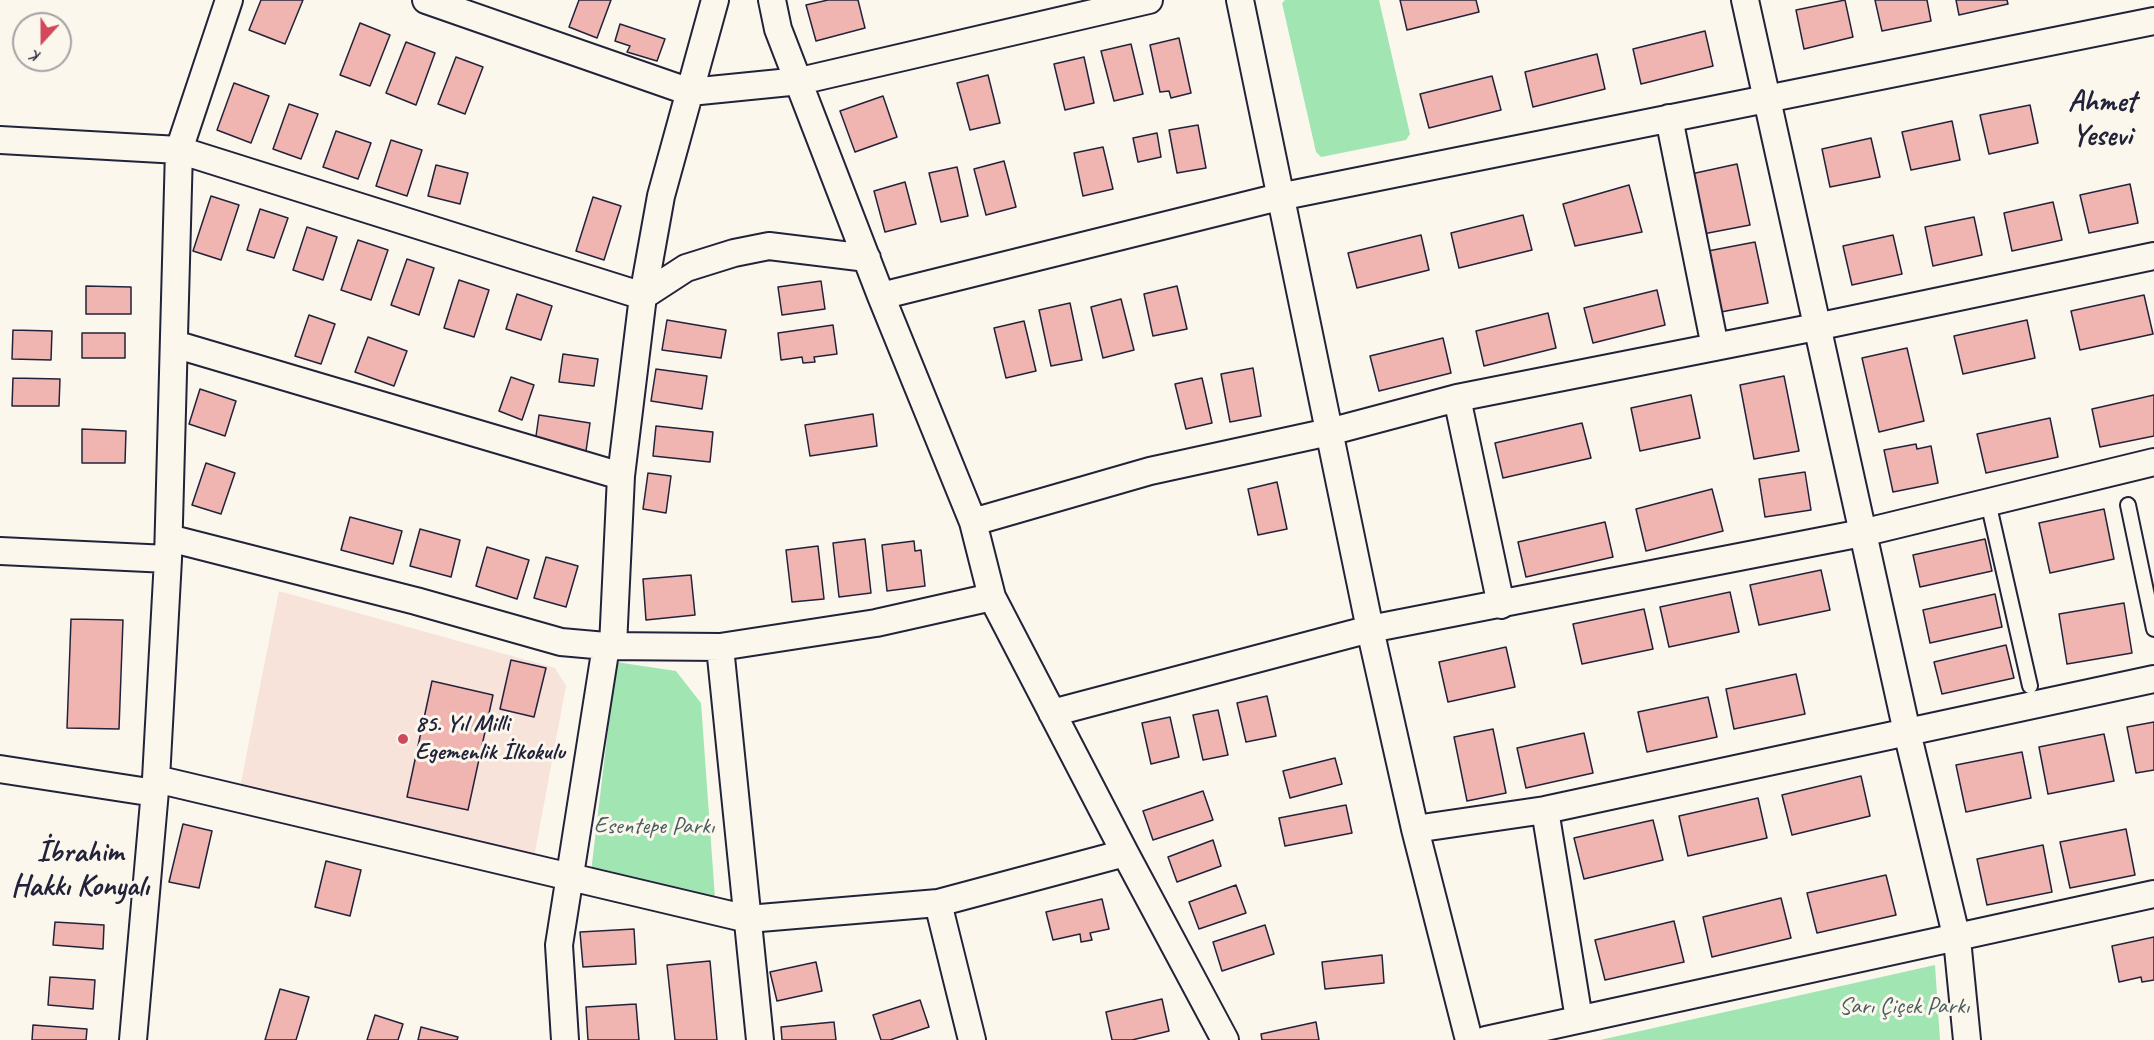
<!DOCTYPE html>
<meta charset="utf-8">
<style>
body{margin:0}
#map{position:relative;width:2154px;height:1040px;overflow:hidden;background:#fbf7ec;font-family:Caveat,sans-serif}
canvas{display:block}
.north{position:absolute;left:12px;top:12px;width:60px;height:60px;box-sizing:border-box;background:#fbf7ec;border:2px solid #a4a2a5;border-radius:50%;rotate:201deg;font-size:16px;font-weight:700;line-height:24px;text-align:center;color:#22223b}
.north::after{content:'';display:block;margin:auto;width:21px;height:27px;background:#d1495b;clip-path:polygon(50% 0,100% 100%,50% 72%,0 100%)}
</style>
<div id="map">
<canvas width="2154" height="1040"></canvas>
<div class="north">K</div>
</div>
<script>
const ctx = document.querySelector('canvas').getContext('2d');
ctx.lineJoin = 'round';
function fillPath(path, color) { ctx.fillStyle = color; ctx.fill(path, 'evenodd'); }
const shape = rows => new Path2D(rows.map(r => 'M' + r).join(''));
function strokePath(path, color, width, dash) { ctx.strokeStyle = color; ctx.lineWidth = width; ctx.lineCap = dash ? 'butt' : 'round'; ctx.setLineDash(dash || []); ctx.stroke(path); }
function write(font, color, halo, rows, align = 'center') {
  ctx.font = font + ' Caveat,sans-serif'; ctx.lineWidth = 6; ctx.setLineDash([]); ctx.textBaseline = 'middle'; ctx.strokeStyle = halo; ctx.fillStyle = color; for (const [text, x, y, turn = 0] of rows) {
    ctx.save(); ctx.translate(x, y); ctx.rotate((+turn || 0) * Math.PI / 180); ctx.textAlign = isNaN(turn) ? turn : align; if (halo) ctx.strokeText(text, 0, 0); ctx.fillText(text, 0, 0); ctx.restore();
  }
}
const built = shape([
 [279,591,555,668,566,686,533,863,239,792]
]);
const green = shape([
 [1285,0,1379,0,1410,134,1406,140,1321,157,1316,152,1282,3],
 [616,662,676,671,701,703,715,898,591,872],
 [1935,965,1940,1040,1600,1040]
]);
const building = shape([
 [261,0,303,0,285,44,249,30,261,0],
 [579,0,611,0,597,38,569,27,579,0],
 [828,0,858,0,865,28,816,41,806,5,828,0],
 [1400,0,1476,0,1479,12,1407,30,1400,0],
 [1845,0,1853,37,1804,49,1796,10,1845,0],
 [1875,0,1927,0,1931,21,1882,31,1875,0],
 [1956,0,2007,0,2008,4,1959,15,1956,0],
 [360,23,390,35,370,86,340,75,360,23],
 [620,24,665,39,657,61,627,52,630,46,615,41,620,24],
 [1705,31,1713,66,1641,84,1633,49,1705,31],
 [1179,38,1191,93,1171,98,1169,91,1160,92,1150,45,1179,38],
 [406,42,435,53,416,105,386,93,406,42],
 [1131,44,1143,94,1114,101,1101,51,1131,44],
 [1597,54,1605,89,1533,107,1525,72,1597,54],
 [456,57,483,67,465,114,438,104,456,57],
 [1084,57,1094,103,1065,110,1054,64,1084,57],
 [988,75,1000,123,970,130,957,83,988,75],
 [1492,76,1501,110,1429,128,1420,94,1492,76],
 [234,83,269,96,251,143,217,130,234,83],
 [883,96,897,137,855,152,840,111,883,96],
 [289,104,318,114,301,159,273,149,289,104],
 [2030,105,2038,143,1989,154,1980,115,2030,105],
 [1952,121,1960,160,1911,170,1902,132,1952,121],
 [1198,125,1206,168,1177,173,1169,130,1198,125],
 [336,131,371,143,358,179,323,167,336,131],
 [1157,133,1161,157,1138,162,1133,138,1157,133],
 [1871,138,1880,177,1830,187,1822,149,1871,138],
 [391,140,422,150,407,196,376,186,391,140],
 [1103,147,1113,189,1083,196,1074,153,1103,147],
 [1004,161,1016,207,986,215,974,169,1004,161],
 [1737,164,1750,225,1703,234,1691,174,1737,164],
 [436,165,468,173,460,204,428,196,436,165],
 [957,167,968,216,941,222,929,173,957,167],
 [905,182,916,224,885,232,874,191,905,182],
 [2130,184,2138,223,2089,233,2080,195,2130,184],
 [1629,185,1642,232,1575,246,1563,204,1629,185],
 [211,196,239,205,221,260,193,251,211,196],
 [593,197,621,206,604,260,576,251,593,197],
 [2053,202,2062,240,2012,251,2004,213,2053,202],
 [260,209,288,218,274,258,247,250,260,209],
 [1523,215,1532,250,1459,268,1451,233,1523,215],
 [1974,217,1982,255,1933,266,1925,227,1974,217],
 [307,227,337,237,323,280,293,270,307,227],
 [1421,235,1429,270,1357,288,1348,253,1421,235],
 [1893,235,1902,274,1852,285,1843,246,1893,235],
 [358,240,388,250,371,300,341,290,358,240],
 [1755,242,1768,303,1721,312,1708,251,1755,242],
 [407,259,434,268,419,315,391,305,407,259],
 [459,280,489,290,474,337,444,328,459,280],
 [821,281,825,309,782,315,778,287,821,281],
 [86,286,131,287,131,314,86,314,86,286],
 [1177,286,1187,329,1153,336,1144,294,1177,286],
 [1657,290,1665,325,1593,343,1584,308,1657,290],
 [517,294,552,306,541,340,506,329,517,294],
 [2144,295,2153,334,2080,350,2071,311,2144,295],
 [1121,299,1134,350,1103,358,1091,307,1121,299],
 [1070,303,1082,360,1051,366,1039,310,1070,303],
 [1548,313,1556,348,1484,366,1476,331,1548,313],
 [309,315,335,324,321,364,295,356,309,315],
 [667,320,726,330,721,358,662,350,667,320],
 [2027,320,2035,358,1963,374,1954,336,2027,320],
 [1024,321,1036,371,1006,378,994,328,1024,321],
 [833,325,837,354,814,357,815,362,803,363,802,357,781,360,778,333,833,325],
 [13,330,52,331,51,360,12,359,13,330],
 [82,333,125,333,125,358,82,358,82,333],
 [368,337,407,351,394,386,355,372,368,337],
 [1443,338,1451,373,1379,391,1370,356,1443,338],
 [1907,348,1924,421,1879,432,1862,358,1907,348],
 [563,354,598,359,594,386,559,382,563,354],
 [1253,368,1261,416,1230,422,1221,374,1253,368],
 [656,369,707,376,702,409,651,401,656,369],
 [1784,376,1799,451,1754,459,1740,385,1784,376],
 [511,377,534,385,522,420,499,411,511,377],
 [13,378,60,379,59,406,12,406,13,378],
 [1202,378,1212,423,1186,429,1175,384,1202,378],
 [200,389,236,401,225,436,189,424,200,389],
 [1691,395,1700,438,1640,451,1631,408,1691,395],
 [2154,395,2154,436,2100,447,2092,409,2154,395],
 [873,414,877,446,810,456,805,425,873,414],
 [539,415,590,423,586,451,535,443,539,415],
 [2050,418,2058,457,1986,473,1977,434,2050,418],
 [1582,423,1591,458,1503,478,1495,443,1582,423],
 [656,426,713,432,710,462,653,456,656,426],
 [82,429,126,431,125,463,82,463,82,429],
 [1916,444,1917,449,1931,446,1938,483,1893,492,1884,450,1916,444],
 [206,463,235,473,221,514,192,505,206,463],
 [1805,472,1811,510,1765,517,1759,479,1805,472],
 [648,473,671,476,666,513,643,509,648,473],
 [1277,482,1287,529,1258,535,1248,489,1277,482],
 [1712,489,1723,531,1646,551,1636,509,1712,489],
 [2104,509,2114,559,2050,573,2039,523,2104,509],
 [350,517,402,531,393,564,341,550,350,517],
 [1605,522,1613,557,1526,577,1518,542,1605,522],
 [420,529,460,540,451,577,410,566,420,529],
 [865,539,871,593,839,597,833,543,865,539],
 [1985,539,1992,571,1920,587,1913,555,1985,539],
 [914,541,915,551,921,550,925,586,887,591,882,545,914,541],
 [818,546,824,599,792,602,786,550,818,546],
 [487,547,529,560,517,599,476,586,487,547],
 [546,557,578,566,566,607,534,598,546,557],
 [1821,570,1830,610,1759,625,1750,585,1821,570],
 [691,575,695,615,646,620,643,579,691,575],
 [1730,592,1739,632,1669,647,1660,607,1730,592],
 [1995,594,2002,627,1930,643,1923,610,1995,594],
 [2124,603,2132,653,2067,664,2059,614,2124,603],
 [1644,609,1653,649,1582,664,1573,624,1644,609],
 [71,619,123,620,119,729,67,728,71,619],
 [2006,645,2014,678,1942,694,1934,662,2006,645],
 [1506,647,1515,687,1448,702,1439,662,1506,647],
 [511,660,546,668,534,717,500,709,511,660],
 [1796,674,1805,714,1734,729,1726,689,1796,674],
 [432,681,493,695,468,810,407,797,432,681],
 [1267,696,1276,736,1246,742,1237,703,1267,696],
 [1708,697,1717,737,1647,752,1638,712,1708,697],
 [1218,710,1228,755,1203,760,1193,715,1218,710],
 [1170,717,1179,757,1151,764,1142,723,1170,717],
 [2154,722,2154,770,2136,773,2127,727,2154,722],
 [1493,729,1506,793,1467,801,1454,737,1493,729],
 [1584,733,1593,773,1526,788,1517,748,1584,733],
 [2104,734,2114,781,2048,794,2039,747,2104,734],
 [2022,752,2031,798,1966,812,1956,765,2022,752],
 [1335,758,1342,784,1290,798,1283,771,1335,758],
 [1861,776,1870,816,1792,835,1782,795,1861,776],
 [1203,791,1213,820,1153,840,1143,811,1203,791],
 [1758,798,1767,838,1688,856,1679,816,1758,798],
 [1346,805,1352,833,1285,846,1279,818,1346,805],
 [1653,820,1663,860,1584,879,1574,838,1653,820],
 [183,824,212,831,199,888,169,882,183,824],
 [2126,829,2135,875,2070,888,2060,842,2126,829],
 [1213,840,1221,866,1177,882,1168,857,1213,840],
 [2043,845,2052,892,1987,905,1977,859,2043,845],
 [326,861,361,870,350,916,315,907,326,861],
 [1886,875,1896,915,1817,933,1807,893,1886,875],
 [1236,885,1246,913,1199,929,1189,902,1236,885],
 [1781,898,1791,938,1712,957,1703,917,1781,898],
 [1102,899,1109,929,1090,933,1092,940,1081,942,1080,934,1053,940,1046,912,1102,899],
 [1674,921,1684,962,1605,980,1595,940,1674,921],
 [55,922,104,925,103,949,53,945,55,922],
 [1265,925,1274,954,1222,971,1213,942,1265,925],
 [634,929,636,964,583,967,580,932,634,929],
 [2154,937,2154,980,2142,982,2141,977,2119,982,2112,946,2154,937],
 [1382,955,1384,983,1325,989,1322,962,1382,955],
 [710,961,717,1040,675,1040,667,965,710,961],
 [816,962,822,991,777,1001,770,972,816,962],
 [50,977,95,980,93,1009,48,1005,50,977],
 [280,989,309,997,296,1040,265,1040,280,989],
 [1162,999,1169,1031,1132,1040,1112,1040,1106,1012,1162,999],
 [920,1000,929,1027,890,1040,881,1040,873,1015,920,1000],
 [636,1004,639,1040,588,1040,586,1007,636,1004],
 [375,1015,403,1024,398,1040,367,1040,375,1015],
 [834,1022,836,1040,782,1040,781,1027,834,1022],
 [1316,1022,1319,1040,1262,1040,1261,1034,1316,1022],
 [33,1025,87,1029,86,1040,32,1040,33,1025],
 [421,1027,458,1037,457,1040,418,1040,421,1027]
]);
const service = shape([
 [1988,502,2030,686],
 [2128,505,2154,629]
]);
const minor = shape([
 [426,0,690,92,800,81,1149,0],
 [772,0,778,29,881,296,973,522,992,597,1125,853,1225,1040],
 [1240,0,1370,629,1415,829,1469,1040],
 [1745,0,1907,732,1957,939,1967,1040],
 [1669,118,1715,347],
 [0,140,179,150,643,296,686,268,734,253,769,246,867,258],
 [881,296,1279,197,2154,21],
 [174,344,621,476],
 [1457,398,1501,605],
 [973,522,1150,471,1329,432,1457,398,1816,327,2154,256],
 [169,538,416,601,561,642,606,646,720,647,876,623,992,597],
 [0,551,168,559],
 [613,646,621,476,643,296,661,196,715,0],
 [720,647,760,1040],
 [1052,713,1370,629,1862,533,2154,462],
 [0,769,155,793],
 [156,779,748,919,938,903,1125,853],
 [1545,810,1579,1019],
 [1415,829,1545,810,2154,679],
 [938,903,972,1040],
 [133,1040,156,779,168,559,179,150,229,0],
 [565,1040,559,945,606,646],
 [1486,1040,2154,894]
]);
const markers = [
 [403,739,6,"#d1495b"]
];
const poiNames = [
 ["85. Yıl Milli",415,725],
 ["Egemenlik İlkokulu",415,753]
];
const parkNames = [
 ["Esentepe Parkı",654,827],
 ["Sarı Çiçek Parkı",1904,1007]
];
const districtNames = [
 ["Ahmet",2102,103],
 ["Yesevi",2102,137],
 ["İbrahim",80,853],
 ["Hakkı Konyalı",80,887]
];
fillPath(built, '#f8e3da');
fillPath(green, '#a1e6b2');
fillPath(building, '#f0b4b1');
strokePath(building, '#22223b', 1.5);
strokePath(service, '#22223b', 18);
strokePath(minor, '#22223b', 30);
strokePath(service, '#fbf7ec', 14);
strokePath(minor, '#fbf7ec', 26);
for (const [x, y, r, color] of markers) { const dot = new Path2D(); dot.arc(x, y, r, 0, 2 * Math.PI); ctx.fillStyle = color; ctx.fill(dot); strokePath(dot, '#fbf7ec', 2); }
write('bold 24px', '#22223b', '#fbf7ec', poiNames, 'left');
write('24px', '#485d5f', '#fbf7ec', parkNames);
write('bold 30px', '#22223b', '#fbf7ec', districtNames);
</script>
